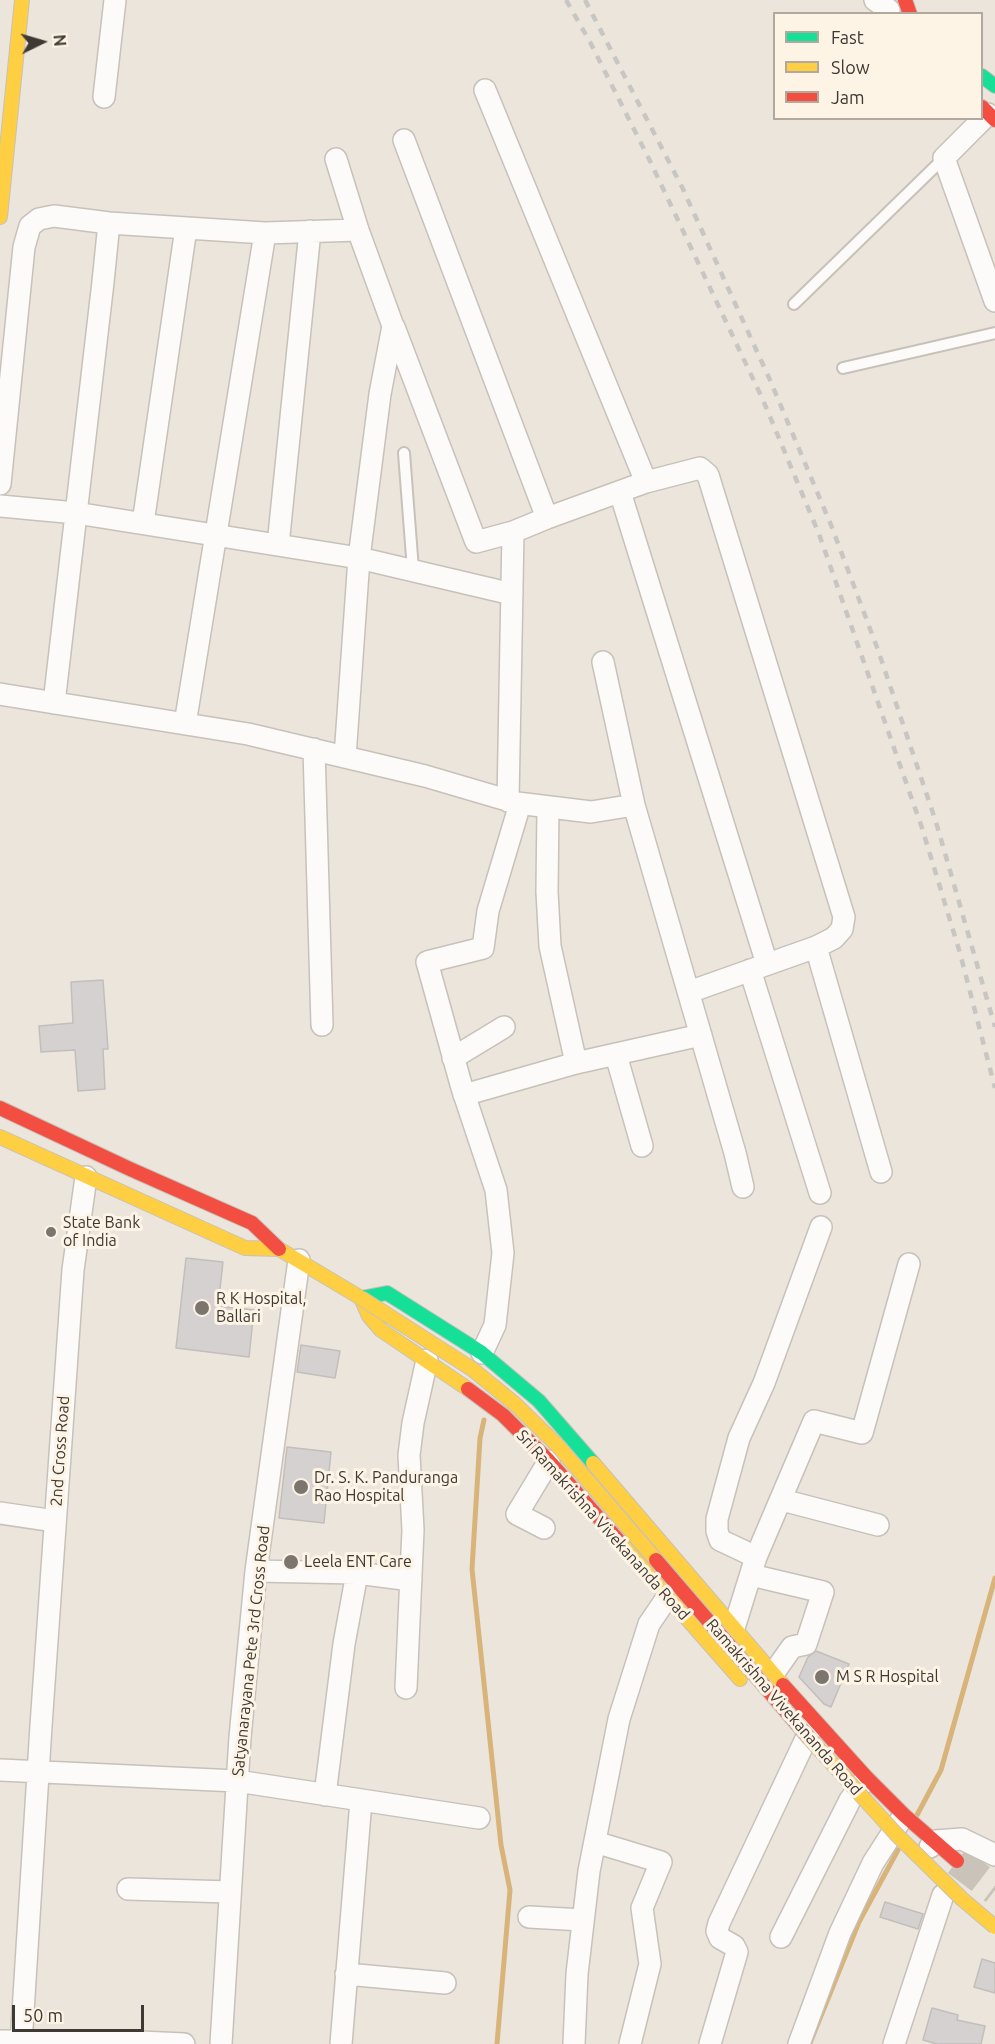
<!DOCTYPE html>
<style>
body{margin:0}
#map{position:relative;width:995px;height:2044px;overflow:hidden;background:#ece5db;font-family:Ubuntu,sans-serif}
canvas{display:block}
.legend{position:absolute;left:773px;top:12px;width:210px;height:108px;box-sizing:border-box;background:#fdf4e6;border:2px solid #b1a99e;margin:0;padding:8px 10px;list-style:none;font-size:18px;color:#3e3933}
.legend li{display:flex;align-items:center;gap:12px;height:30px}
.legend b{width:30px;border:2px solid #b1a99e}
.north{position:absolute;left:12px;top:12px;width:60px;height:60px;-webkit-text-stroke:4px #fdf4e6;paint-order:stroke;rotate:85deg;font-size:16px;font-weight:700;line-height:24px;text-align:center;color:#3e3933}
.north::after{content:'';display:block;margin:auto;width:21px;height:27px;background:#3e3933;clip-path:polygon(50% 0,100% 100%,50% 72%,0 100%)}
.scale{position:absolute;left:12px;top:2005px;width:132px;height:27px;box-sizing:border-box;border:3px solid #3e3933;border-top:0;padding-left:8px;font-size:18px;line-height:21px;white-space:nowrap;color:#3e3933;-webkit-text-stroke:4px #fdf4e6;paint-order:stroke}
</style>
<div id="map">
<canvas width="995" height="2044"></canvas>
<ul class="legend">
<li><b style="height:8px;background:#16e098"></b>Fast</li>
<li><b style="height:8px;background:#ffcf43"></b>Slow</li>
<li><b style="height:8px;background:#f24e42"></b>Jam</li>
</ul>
<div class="north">N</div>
<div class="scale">50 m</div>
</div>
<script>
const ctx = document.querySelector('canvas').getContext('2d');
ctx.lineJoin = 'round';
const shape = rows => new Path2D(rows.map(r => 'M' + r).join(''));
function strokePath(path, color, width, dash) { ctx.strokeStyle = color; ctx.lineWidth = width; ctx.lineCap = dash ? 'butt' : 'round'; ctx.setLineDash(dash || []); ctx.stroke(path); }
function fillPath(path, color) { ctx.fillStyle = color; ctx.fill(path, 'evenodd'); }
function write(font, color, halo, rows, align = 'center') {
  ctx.font = font + ' Ubuntu,sans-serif'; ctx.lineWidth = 6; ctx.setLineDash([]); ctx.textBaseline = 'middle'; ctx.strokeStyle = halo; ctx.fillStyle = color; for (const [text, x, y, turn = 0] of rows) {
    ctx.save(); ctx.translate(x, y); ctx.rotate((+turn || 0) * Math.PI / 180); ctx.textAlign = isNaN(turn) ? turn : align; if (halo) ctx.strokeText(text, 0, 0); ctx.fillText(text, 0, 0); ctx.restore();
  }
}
const stream = shape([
 [484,1420,480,1438,472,1569,501,1845,510,1890,497,2044],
 [917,1815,941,1770,995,1578],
 [810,2043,859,1922,898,1850]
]);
const building = shape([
 [103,980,108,1049,103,1049,105,1089,78,1091,75,1050,41,1052,39,1026,73,1023,71,982,103,980],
 [186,1258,223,1262,218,1306,254,1310,249,1357,176,1348,186,1258],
 [301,1345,340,1351,335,1378,297,1372,301,1345],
 [287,1447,331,1452,324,1523,279,1518,287,1447],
 [816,1651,849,1664,831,1707,824,1704,799,1677,808,1657,816,1651],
 [885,1902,923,1914,918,1929,880,1917,885,1902],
 [982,1959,995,1963,995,1993,974,1987,982,1959],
 [932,2008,958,2015,957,2020,985,2026,981,2044,937,2044,923,2040,932,2008]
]);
const secondaryTunnel = shape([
 [957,1861,995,1890]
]);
const lane = shape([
 [794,304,944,158],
 [843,368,995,333],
 [404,453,413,570]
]);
const street = shape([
 [875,0,889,10],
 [485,90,646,482],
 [104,97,115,0],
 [988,114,944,158,995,301],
 [404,140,547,518],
 [336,159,358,230,393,326,380,394,359,558,345,757],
 [394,327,476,542,513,532],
 [0,484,24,247,30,226,39,219,54,216,109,223,265,233,358,230],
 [620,492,767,964],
 [0,506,76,513,359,558,512,594],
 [143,523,186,228],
 [278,545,310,231],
 [603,662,634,805,735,1153,743,1187],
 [0,694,248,734,425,776,517,803,591,812,634,805],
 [54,703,103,282,109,223],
 [185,724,265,233],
 [314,749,322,1025],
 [508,801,513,532,547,518,646,482,700,468,708,475,844,917,842,929,834,938,816,947,689,992],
 [548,807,547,892,550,946,576,1063],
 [816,947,881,1172],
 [750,970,820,1193],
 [616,1055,642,1146],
 [453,1058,504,1027],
 [464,1095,576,1063,701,1035],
 [482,1353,495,1325,503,1253,496,1190,462,1088,427,962,483,948,488,911,520,804],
 [782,1500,878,1525],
 [0,1513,55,1521],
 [544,1528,517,1514,549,1461],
 [756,1557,720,1540,717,1531,717,1519,739,1438,764,1383,821,1227],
 [256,1571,357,1573,411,1580],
 [751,1575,823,1592,806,1644,792,1647,773,1674],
 [734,1628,756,1557,814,1421,862,1433,909,1264],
 [406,1688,413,1530,409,1455,413,1423,427,1360],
 [0,1770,237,1781,479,1818],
 [325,1795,344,1644,357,1573],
 [595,1842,661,1862,642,1908,650,1964,630,2044],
 [930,1847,935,1841,962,1839,995,1855],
 [128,1889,230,1892],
 [529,1917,583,1920],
 [781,1937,850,1800,864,1781],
 [346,1974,445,1983],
 [0,2041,118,2041,184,2044],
 [21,2044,41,1726,73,1270,86,1177],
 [221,2044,240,1737,256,1571,299,1260],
 [341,2044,361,1801],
 [574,2044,577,1974,589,1871,619,1719,649,1624,675,1586],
 [710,2044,737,1952,734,1946,720,1938,717,1931,719,1923,812,1726],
 [799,2044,840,1933,873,1863,900,1821],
 [894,2044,943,1895]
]);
const fast = shape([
 [982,76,995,86],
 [361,1298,387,1293,482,1353,539,1401,593,1463]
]);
const slow = shape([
 [0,217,22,0],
 [0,1137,245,1248,279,1249],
 [279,1249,361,1298,369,1316,381,1330,468,1389],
 [593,1463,783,1685],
 [619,1541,740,1679]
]);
const jam = shape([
 [905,0,910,14],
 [982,107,995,120],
 [0,1108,130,1169,252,1223,279,1249],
 [468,1389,503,1415,549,1461,619,1541],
 [783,1685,867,1778,904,1815,957,1861]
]);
const rail = shape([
 [566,0,590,42,650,161,763,400,819,534,922,828,960,953,995,1088],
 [585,0,682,187,770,380,831,525,878,650,936,822,995,1027]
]);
const slowBridge = shape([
 [361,1298,472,1369,515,1404,558,1446,656,1560],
 [809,1738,896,1834,962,1899,995,1927]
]);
const jamBridge = shape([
 [656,1560,809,1738]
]);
const markers = [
 [51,1232,6,"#7b756e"],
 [202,1308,8,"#7b756e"],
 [301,1487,8,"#7b756e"],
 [291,1562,8,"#7b756e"],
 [822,1677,8,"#7b756e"]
];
const poiNames = [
 ["State Bank",63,1223],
 ["of India",63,1241],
 ["R K Hospital,",216,1299],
 ["Ballari",216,1317],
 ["Dr. S. K. Panduranga",314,1478],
 ["Rao Hospital",314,1496],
 ["Leela ENT Care",304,1562],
 ["M S R Hospital",836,1677]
];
const streetNames = [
 ["2nd Cross Road",60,1451,-86],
 ["Sri Ramakrishna Vivekananda Road",603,1525,48],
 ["Satyanarayana Pete 3rd Cross Road",251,1651,-84],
 ["Ramakrishna Vivekananda Road",784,1707,49]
];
strokePath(stream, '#d8b47b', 5);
fillPath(building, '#d5d1d0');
strokePath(building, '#c2bebc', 1.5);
strokePath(secondaryTunnel, '#c9c3b9', 30, [30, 15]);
strokePath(lane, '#c7c1ba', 14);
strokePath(street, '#c7c1ba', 24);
strokePath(fast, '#c7c1ba', 16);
strokePath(slow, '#c7c1ba', 16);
strokePath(jam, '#c7c1ba', 16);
strokePath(lane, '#fcfbfa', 10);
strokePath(street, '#fcfbfa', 21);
strokePath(fast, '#16e098', 14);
strokePath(slow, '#ffcf43', 14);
strokePath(jam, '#f24e42', 14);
strokePath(rail, '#c7c6c3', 4.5, [8, 8]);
strokePath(slowBridge, '#c7c1ba', 16, []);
strokePath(jamBridge, '#c7c1ba', 16, []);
strokePath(slowBridge, '#ffcf43', 14);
strokePath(jamBridge, '#f24e42', 14);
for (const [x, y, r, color] of markers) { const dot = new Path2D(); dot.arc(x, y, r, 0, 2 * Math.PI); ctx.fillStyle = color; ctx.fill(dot); strokePath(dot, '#fdf4e6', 2); }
write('16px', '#3e3933', '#fdf4e6', poiNames, 'left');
write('16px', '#3e3933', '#fdf4e6', streetNames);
</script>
